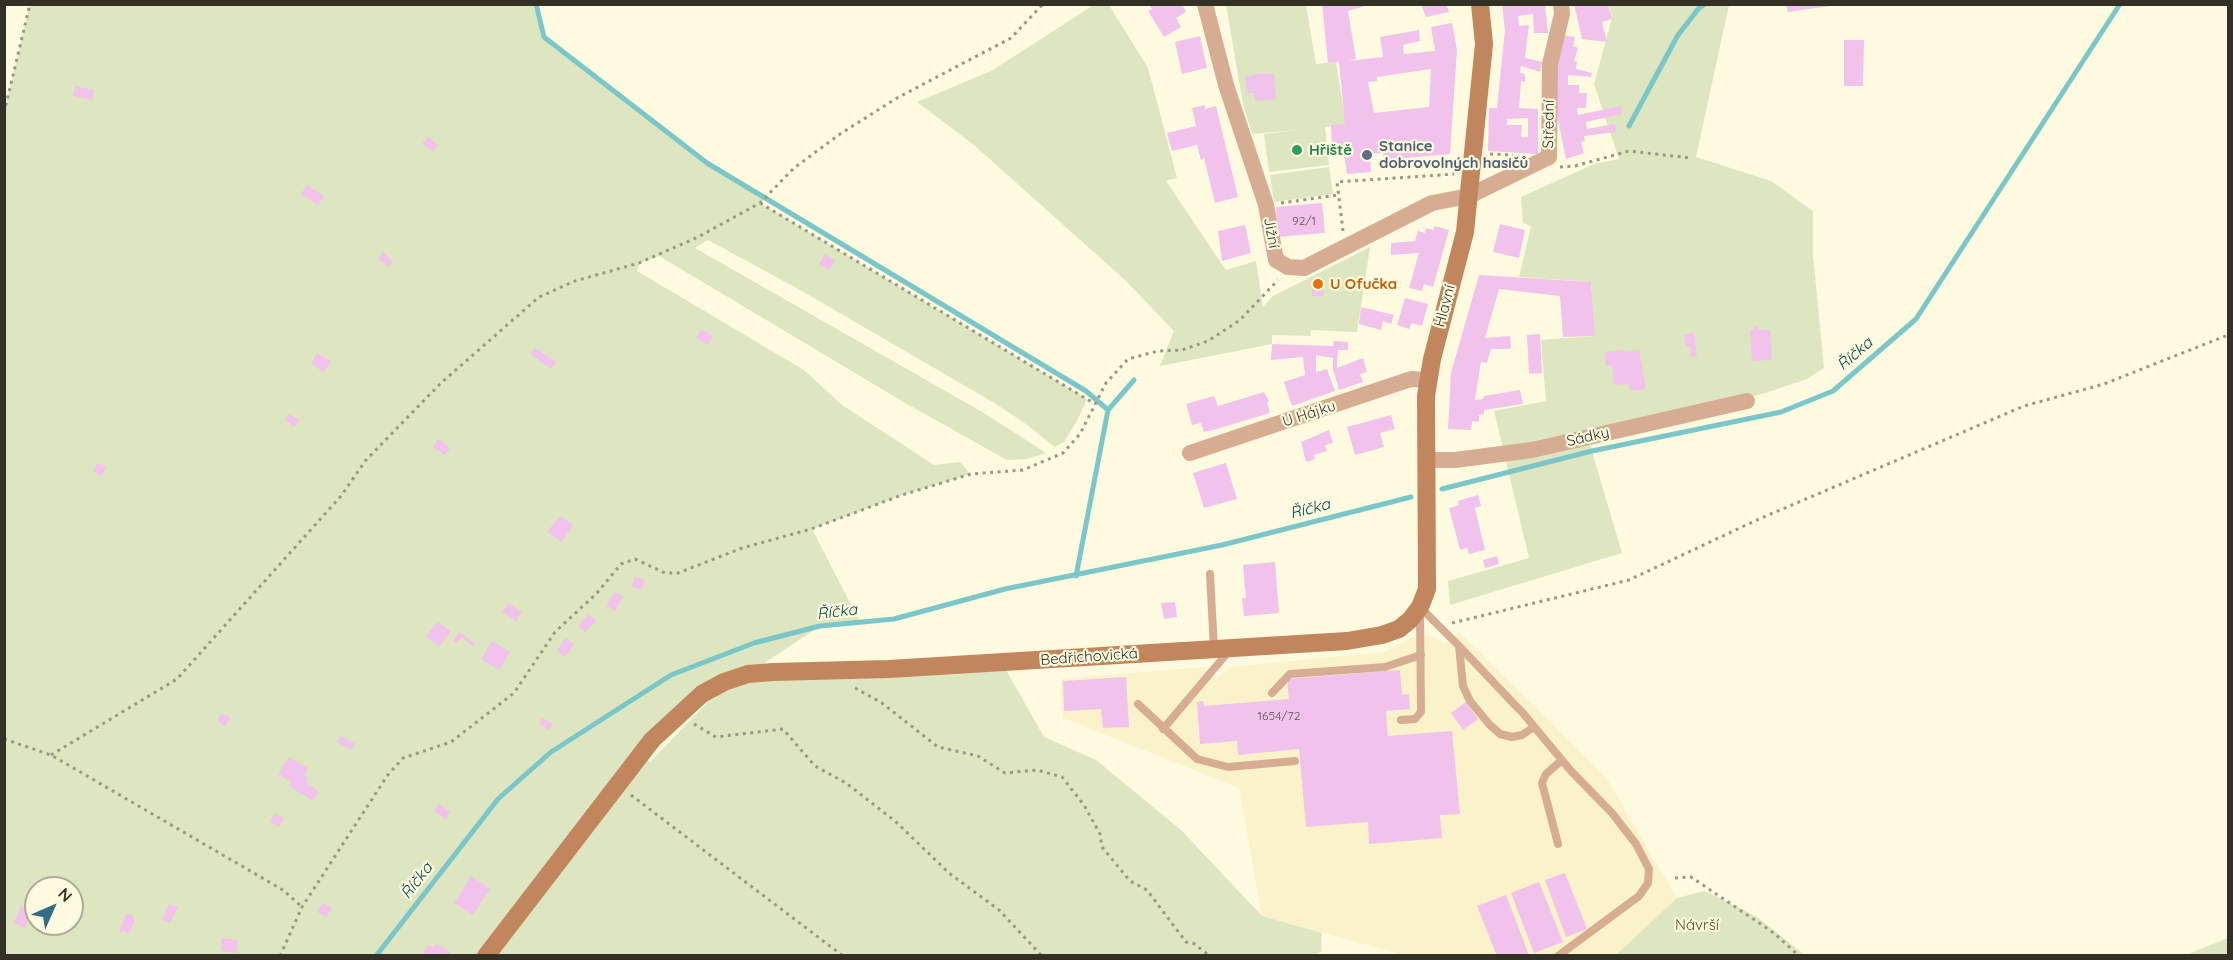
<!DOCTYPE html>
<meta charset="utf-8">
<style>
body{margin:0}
#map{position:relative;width:2233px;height:960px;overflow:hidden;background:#fefae0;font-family:Quicksand,sans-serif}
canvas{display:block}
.frame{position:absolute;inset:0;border:6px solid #333125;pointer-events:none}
.north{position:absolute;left:24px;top:876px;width:60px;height:60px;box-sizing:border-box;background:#fefae0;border:2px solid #adaa95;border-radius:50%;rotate:45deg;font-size:16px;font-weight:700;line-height:24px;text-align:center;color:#333125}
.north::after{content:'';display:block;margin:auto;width:21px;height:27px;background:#326c85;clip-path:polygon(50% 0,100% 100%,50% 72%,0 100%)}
</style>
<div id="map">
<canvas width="2233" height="960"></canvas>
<div class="frame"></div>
<div class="north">N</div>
</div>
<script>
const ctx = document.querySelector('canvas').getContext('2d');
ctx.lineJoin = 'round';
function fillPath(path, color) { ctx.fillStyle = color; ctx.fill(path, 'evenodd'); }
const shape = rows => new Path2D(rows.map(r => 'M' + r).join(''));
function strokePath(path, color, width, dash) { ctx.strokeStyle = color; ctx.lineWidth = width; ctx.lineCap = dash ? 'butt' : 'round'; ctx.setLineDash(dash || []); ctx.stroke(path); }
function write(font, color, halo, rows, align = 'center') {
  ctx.font = font + ' Quicksand,sans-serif'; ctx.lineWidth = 4.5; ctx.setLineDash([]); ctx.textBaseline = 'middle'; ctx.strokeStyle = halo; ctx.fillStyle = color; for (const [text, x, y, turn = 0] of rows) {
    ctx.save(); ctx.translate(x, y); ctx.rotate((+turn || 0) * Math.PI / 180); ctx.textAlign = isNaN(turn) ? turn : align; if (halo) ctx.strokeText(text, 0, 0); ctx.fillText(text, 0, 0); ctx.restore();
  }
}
const built = shape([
 [1459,632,1607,779,1677,898,1616,956,1404,955,1262,916,1239,788,1063,718,1061,679,1203,667,1217,679,1230,667,1385,652,1413,637,1430,636,1445,644]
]);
const green = shape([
 [30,4,533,5,544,37,707,163,766,198,760,203,1087,399,1077,421,1064,442,1055,447,1022,421,991,401,800,290,708,240,695,248,984,413,1046,453,1027,459,1007,460,907,404,659,256,640,263,637,271,804,370,842,405,934,465,960,462,971,474,902,495,812,529,860,622,820,626,748,674,724,682,641,754,650,762,708,702,730,688,760,680,1006,670,1044,737,1096,760,1181,830,1262,916,1322,933,1321,952,1311,956,4,955,4,113],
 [36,888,72,888,72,924,36,924],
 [1094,5,1109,5,1148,68,1177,178,1166,181,1226,270,1256,261,1263,307,1273,296,1370,247,1357,332,1311,330,1310,336,1272,335,1272,344,1160,366,1174,331,1125,280,974,145,917,102,991,71],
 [1226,5,1306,5,1316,64,1336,62,1346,124,1325,127,1329,165,1269,172,1264,134,1297,130,1252,134,1243,104],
 [1609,5,1729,5,1696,157,1771,181,1813,211,1813,255,1824,368,1807,379,1762,394,1683,412,1588,438,1622,553,1450,605,1448,581,1529,558,1494,411,1546,401,1541,340,1595,336,1591,282,1519,277,1531,226,1523,223,1521,197,1594,164,1619,159,1594,84,1612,18],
 [1329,167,1333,194,1274,202,1270,175],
 [1705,891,1757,917,1805,955,1616,955,1677,898],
 [2228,938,2228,955,2186,955]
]);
const stream = shape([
 [536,4,544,37,707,163,1086,391,1108,410],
 [1629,126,1678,35,1699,8,1705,4],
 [1442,489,1592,451,1781,412,1833,391,1916,319,2120,4],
 [1076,576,1108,410,1134,380],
 [376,956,498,799,551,752,671,675,754,643,820,626,894,619,1005,589,1222,545,1411,497]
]);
const building = shape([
 [1149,4,1182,4,1186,12,1176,18,1181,27,1164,37,1148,11,1152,9],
 [1322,4,1372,4,1348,11,1356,59,1348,61,1383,57,1380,37,1419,30,1420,41,1403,45,1404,54,1435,51,1431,27,1452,23,1457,50,1450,154,1384,160,1383,153,1370,154,1371,172,1347,174,1343,145,1332,146,1331,125,1345,124,1339,62,1328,63],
 [1431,69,1429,107,1374,113,1368,82,1377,81,1377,77],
 [1421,4,1446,4,1449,12,1426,17],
 [1502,4,1545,4,1548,33,1534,33,1533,14,1518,16,1519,26,1529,25,1525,58,1542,62,1540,72,1521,66,1520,73,1525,74,1525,82,1521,81,1519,108,1538,109,1538,154,1488,151,1489,108,1497,108,1505,30],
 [1528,118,1528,137,1521,137,1522,125,1507,125,1507,119],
 [1574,4,1608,4,1612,19,1602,22,1607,42,1582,39],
 [1786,4,1830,4,1830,6,1788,12],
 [1561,35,1575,37,1573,46,1578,48,1574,61,1577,62,1576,69,1592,73,1591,77,1568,75,1568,85,1579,85,1579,93,1587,93,1586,108,1577,108,1578,115,1621,106,1622,114,1586,122,1587,129,1615,124,1616,132,1584,136,1585,141,1581,142,1584,153,1566,159,1554,100],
 [1200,36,1207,68,1182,74,1175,42],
 [1844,40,1864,40,1863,86,1844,86],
 [1261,73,1274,74,1276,99,1255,101,1254,93,1247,93,1245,77],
 [75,86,94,90,92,100,73,96],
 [1205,105,1205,109,1216,106,1238,197,1215,203,1204,158,1201,160,1197,145,1172,151,1167,133,1196,126,1192,108],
 [428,137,438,145,433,152,422,144],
 [307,185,324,196,318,205,301,194],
 [1322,203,1325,233,1278,237,1276,207],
 [1500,224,1525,230,1519,258,1493,252],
 [1245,225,1251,253,1222,261,1218,231],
 [1435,226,1449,230,1433,287,1424,284,1422,291,1409,288,1419,253,1391,255,1391,243,1415,241,1418,231,1425,233,1426,228,1433,230],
 [383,252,393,262,389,267,378,259],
 [825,254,835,260,829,270,819,264],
 [1479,275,1591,282,1595,336,1563,337,1560,296,1499,289,1485,338,1510,336,1511,349,1491,349,1487,363,1481,362,1473,412,1475,400,1483,399,1484,396,1520,390,1523,404,1484,410,1484,414,1479,415,1479,422,1472,421,1471,430,1448,429,1451,373],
 [1312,279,1324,279,1323,296,1312,296],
 [1405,298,1428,304,1422,326,1412,323,1409,329,1397,325],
 [1361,307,1394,315,1391,324,1383,321,1381,330,1359,324],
 [1757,326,1759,330,1770,330,1772,357,1770,360,1752,361,1750,331],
 [702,329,713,336,708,345,696,338],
 [1694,333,1697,356,1690,357,1690,346,1686,347,1684,335],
 [1540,334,1542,373,1529,374,1527,335],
 [1334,341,1348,342,1348,350,1338,350,1337,368,1363,358,1367,372,1360,374,1363,382,1339,390,1333,369,1333,358,1316,355,1316,372,1327,369,1335,391,1292,406,1284,382,1305,375,1303,357,1271,360,1272,344,1333,346],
 [535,348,556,362,551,369,530,354],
 [1624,350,1624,352,1639,350,1646,389,1630,391,1629,384,1614,385,1612,365,1606,366,1605,352],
 [317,353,331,361,324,372,311,364],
 [1264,392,1269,401,1267,402,1270,413,1213,430,1204,432,1201,423,1192,425,1186,404,1214,396,1218,406],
 [289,414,299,420,294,427,285,420],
 [1391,415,1395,429,1380,433,1384,447,1355,455,1347,427],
 [1329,430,1333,443,1325,445,1327,451,1314,455,1315,459,1306,462,1301,442],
 [438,439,450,448,445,455,433,447],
 [97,463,106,466,102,476,93,472],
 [1226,463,1237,499,1204,508,1193,473],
 [1478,495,1481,506,1475,508,1485,550,1469,554,1467,548,1460,550,1449,508,1459,505,1458,501],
 [560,516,573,525,562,542,547,532],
 [1497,556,1499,564,1485,568,1483,560],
 [1275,562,1279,613,1244,616,1242,598,1246,598,1243,565],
 [635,576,645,580,641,590,632,587],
 [615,592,624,596,615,611,606,606],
 [1175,602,1177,617,1164,619,1161,603],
 [508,603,522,612,516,621,502,612],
 [589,614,596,621,585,632,578,626],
 [437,622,451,631,440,646,426,637],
 [459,632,475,643,473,646,461,637,457,643,453,641],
 [565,638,574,644,565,657,557,651],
 [492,641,510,652,499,670,481,659],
 [1400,670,1402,695,1409,694,1410,709,1386,711,1388,736,1452,731,1460,814,1440,815,1442,838,1369,844,1368,822,1306,827,1299,749,1238,755,1237,741,1200,744,1197,702,1203,701,1204,706,1289,699,1287,679],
 [1126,677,1129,727,1103,728,1101,709,1064,711,1063,681],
 [1466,702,1478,719,1463,730,1451,713],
 [222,713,231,718,225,726,217,721],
 [542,718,553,723,549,730,539,724],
 [341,736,355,744,351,750,337,742],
 [289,757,308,768,304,775,309,778,306,783,319,791,313,801,289,786,291,782,278,774],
 [439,804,450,812,446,819,434,811],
 [275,813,284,818,279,827,270,822],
 [1565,873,1587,929,1566,937,1545,880],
 [471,876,490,889,473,915,454,903],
 [1539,882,1563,942,1534,953,1511,893],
 [1506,895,1529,955,1527,956,1497,956,1477,906],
 [323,903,332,908,326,917,317,912],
 [169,904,178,907,170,923,162,920],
 [21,906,32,911,25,928,14,923],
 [126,913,134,916,134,922,129,934,122,931,121,933,119,932],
 [222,938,238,940,237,953,221,951],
 [436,944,450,952,448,956,422,956,427,945,434,947]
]);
const path = shape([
 [4,113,30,4],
 [1490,154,1513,155],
 [1560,167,1575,166,1629,151,1691,158],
 [760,203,1095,404],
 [1281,203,1338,195],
 [1343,231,1337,182,1454,174],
 [1452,623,1629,580,1759,519,2024,406,2104,384,2228,335],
 [855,688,882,703,938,747,978,756,1005,773,1037,770,1062,777,1084,805,1100,834,1102,847,1130,881,1147,890,1186,942,1193,943,1210,956],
 [694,724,716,737,783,729,815,766,846,783,895,821,949,873,999,910,1042,956],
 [4,739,51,755,283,890,302,907],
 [51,755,177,679,341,496,366,460,441,383,539,297,575,281,639,263,698,237,760,203,794,168,840,134,897,98,1011,38,1043,4],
 [631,795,843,956],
 [1675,878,1691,877,1774,933,1799,956],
 [280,956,302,907,387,776,403,758,451,742,514,693,555,632,597,593,621,564,635,559,665,573,678,573,742,548,811,529,902,495,971,474,1023,470,1063,453,1080,434,1106,383,1128,359,1158,351,1182,350,1208,341,1240,320,1278,280]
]);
const lane = shape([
 [1210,574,1214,649],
 [1420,607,1459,646],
 [1272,693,1290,674,1385,667,1421,655],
 [1138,704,1197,759,1228,767,1295,761],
 [1401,720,1415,719,1421,712,1420,613],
 [1534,727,1522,735,1512,737,1500,734,1489,724,1470,701,1463,686,1459,646,1515,705,1522,712,1571,771,1612,813,1636,844,1649,869,1648,883,1639,896,1558,956],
 [1163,729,1229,651],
 [1558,844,1542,783,1546,774,1562,760]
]);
const street = shape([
 [1205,4,1226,85,1266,205,1276,260,1288,267,1304,268,1432,203,1469,196,1549,157,1550,64,1562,14,1561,4],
 [1190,453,1411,379,1428,380],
 [1426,460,1455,460,1532,450,1747,401]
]);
const secondary = shape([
 [486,956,652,740,702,694,724,682,748,674,773,672,889,669,1347,641,1382,635,1399,629,1410,620,1420,607,1427,589,1426,396,1432,359,1465,232,1484,44,1480,4]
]);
const markers = [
 [1297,150,6,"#2e9e5b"],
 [1367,155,6,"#5c6f8a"],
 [1318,284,6,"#e8710a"]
];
const numberNames = [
 ["92/1",1304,221],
 ["1654/72",1279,716]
];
const streetNames = [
 ["Střední",1549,124,-89],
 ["Jižní",1271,233,80],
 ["Hlavní",1445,306,-75],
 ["U Hájku",1309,414,-18],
 ["Sádky",1588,437,-13],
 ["Bedřichovická",1089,657,-4]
];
const serviceNames = [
 ["Stanice",1379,146],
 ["dobrovolných hasičů",1379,163]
];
const leisureNames = [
 ["Hřiště",1309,150]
];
const foodNames = [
 ["U Ofučka",1330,284]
];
const parkNames = [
 ["Návrší",1697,925]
];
const waterNames = [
 ["Říčka",1855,354,-41],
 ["Říčka",1310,509,-14],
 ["Říčka",837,612,-7],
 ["Říčka",417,881,-52]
];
fillPath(built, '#f9f2ca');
fillPath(green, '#dde6c0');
strokePath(stream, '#7ac6c8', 5);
fillPath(building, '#f1c2eb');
strokePath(path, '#9b9885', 3, [3, 4.5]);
strokePath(lane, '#d6ad92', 8);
strokePath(street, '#d6ad92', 16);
strokePath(secondary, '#c2865e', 18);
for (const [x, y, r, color] of markers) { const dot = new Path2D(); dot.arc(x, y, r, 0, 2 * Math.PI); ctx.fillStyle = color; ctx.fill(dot); strokePath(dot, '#fefae0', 2); }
write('12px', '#625556', null, numberNames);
write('15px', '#333125', '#fefae0', streetNames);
write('bold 15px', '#4e5e75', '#fefae0', serviceNames, 'left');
write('bold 15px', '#27864d', '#fefae0', leisureNames, 'left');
write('bold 15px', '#c56008', '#fefae0', foodNames, 'left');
write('15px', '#4d571b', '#fefae0', parkNames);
write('italic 16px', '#014a4c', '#fefae0', waterNames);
</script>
